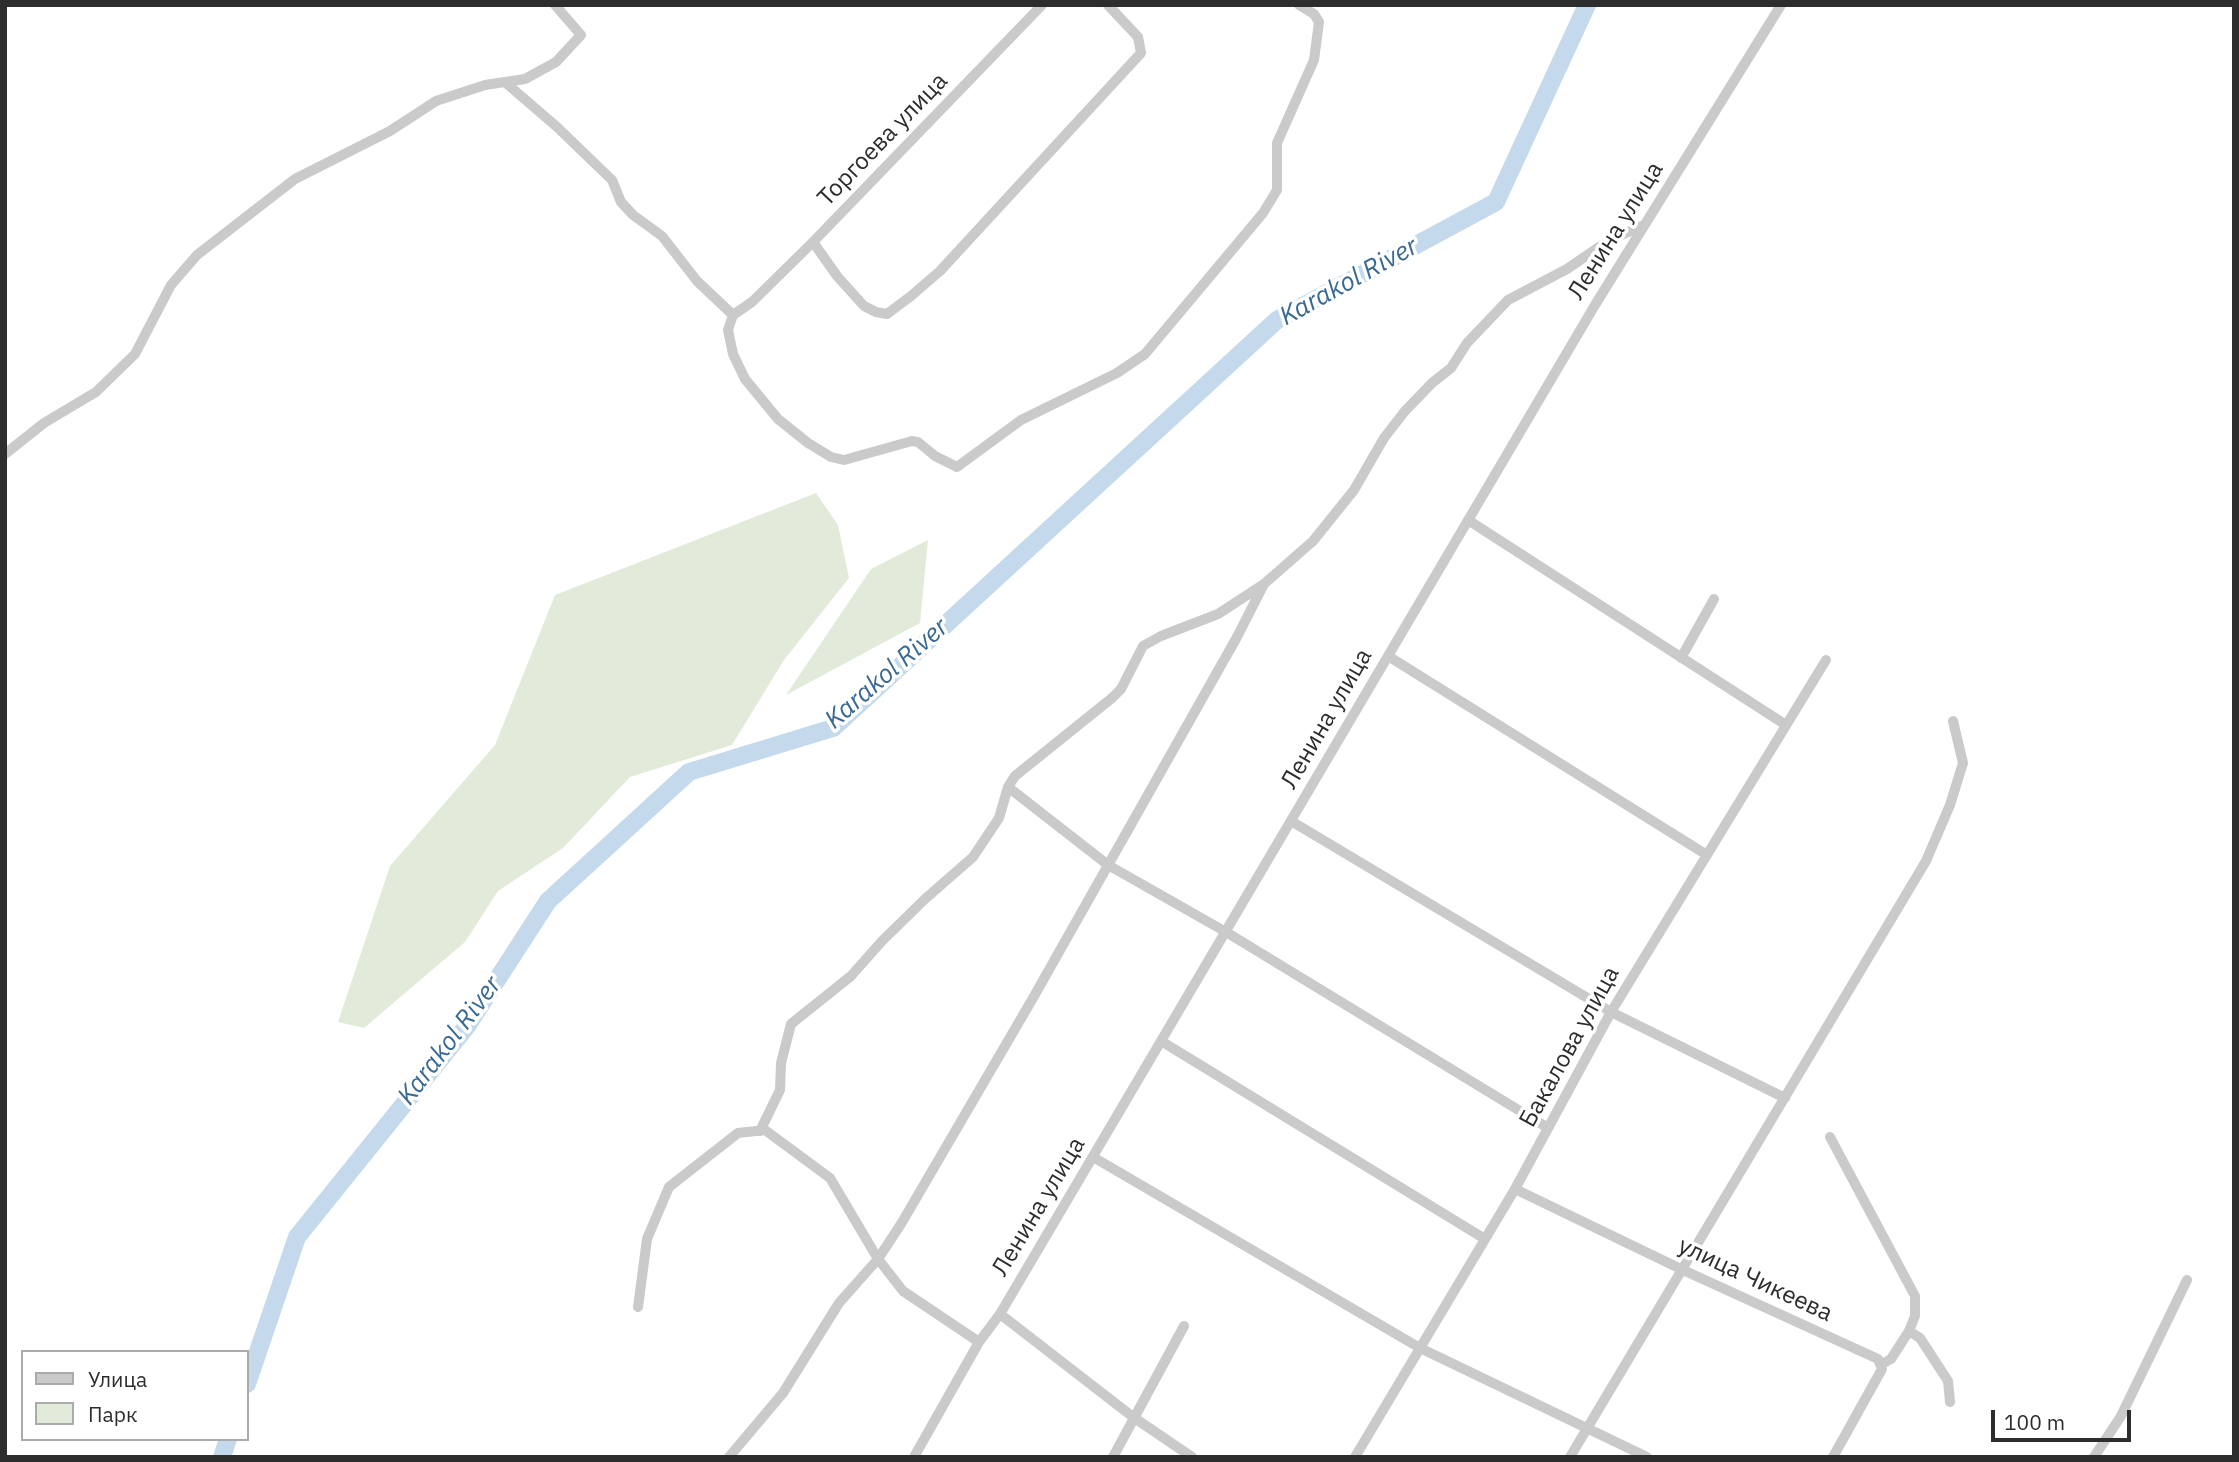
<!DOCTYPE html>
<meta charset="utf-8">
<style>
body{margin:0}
#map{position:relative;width:2239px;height:1462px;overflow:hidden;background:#fff;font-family:"IBM Plex Sans",sans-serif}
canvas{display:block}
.frame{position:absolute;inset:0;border:7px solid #2d2d2d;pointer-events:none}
.legend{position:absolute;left:21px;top:1350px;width:228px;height:91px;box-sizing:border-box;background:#fff;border:2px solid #ababab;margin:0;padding:9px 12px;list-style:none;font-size:21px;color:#2d2d2d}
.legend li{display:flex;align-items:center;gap:14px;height:35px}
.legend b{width:35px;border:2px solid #ababab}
.scale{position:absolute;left:1991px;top:1410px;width:140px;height:32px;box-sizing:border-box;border:4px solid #2d2d2d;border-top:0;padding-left:9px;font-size:21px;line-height:24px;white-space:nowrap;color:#2d2d2d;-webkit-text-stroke:5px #fff;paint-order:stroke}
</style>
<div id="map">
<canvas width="2239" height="1462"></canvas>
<div class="frame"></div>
<ul class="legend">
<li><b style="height:9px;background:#cacaca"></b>Улица</li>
<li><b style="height:19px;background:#e2ebd9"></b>Парк</li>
</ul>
<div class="scale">100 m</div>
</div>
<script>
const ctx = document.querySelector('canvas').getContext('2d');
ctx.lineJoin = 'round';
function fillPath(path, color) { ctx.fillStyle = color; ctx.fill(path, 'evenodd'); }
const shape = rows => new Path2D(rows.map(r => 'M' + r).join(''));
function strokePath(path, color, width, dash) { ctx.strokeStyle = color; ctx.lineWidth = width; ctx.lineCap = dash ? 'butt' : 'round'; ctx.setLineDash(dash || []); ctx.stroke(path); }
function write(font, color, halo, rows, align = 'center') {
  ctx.font = font + ' "IBM Plex Sans",sans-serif'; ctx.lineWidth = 7; ctx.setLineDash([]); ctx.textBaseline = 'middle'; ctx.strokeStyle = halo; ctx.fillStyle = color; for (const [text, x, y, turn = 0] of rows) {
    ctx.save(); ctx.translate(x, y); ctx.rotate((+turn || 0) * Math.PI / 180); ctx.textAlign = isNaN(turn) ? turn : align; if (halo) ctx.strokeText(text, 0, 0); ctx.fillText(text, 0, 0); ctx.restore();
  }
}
const green = shape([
 [816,493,838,525,849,578,784,660,732,745,630,777,563,848,498,891,465,942,364,1028,338,1022,390,866,495,745,555,595],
 [928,540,920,623,786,695,871,569]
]);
const river = shape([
 [247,1384,297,1237,467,1026,548,901,689,772,833,728,1277,320,1496,202,1587,5],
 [222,1457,228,1439]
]);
const street = shape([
 [1042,5,813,242,752,302,733,315,728,330,733,354,745,379,778,419,808,443,831,457,844,460,912,441,918,442,935,456,957,467,1021,420,1117,373,1145,354,1263,213,1277,190,1277,143,1314,60,1319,22,1314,14,1299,5],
 [506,83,557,127,612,180,621,202,633,215,662,236,697,281,733,315],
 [813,242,837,276,864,306,876,312,887,314,911,296,940,271,1141,53,1138,37,1108,5],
 [5,454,44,423,96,392,135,354,171,285,197,255,295,179,390,131,436,101,485,85,525,79,556,62,581,35,555,5],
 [1468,520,1786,725],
 [1388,656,1707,855],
 [1681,658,1714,599],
 [1008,787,1108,865,1226,932,1548,1128],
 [1291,821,1611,1012,1785,1098],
 [1161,1041,1485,1239],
 [760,1131,780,1090,781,1063,791,1024,851,976,882,941,925,899,973,857,999,818,1008,787,1015,776,1112,698,1121,689,1143,646,1161,636,1218,614,1264,584,1313,541,1354,490,1384,438,1405,411,1432,383,1451,368,1467,343,1508,300,1567,269,1608,241,1644,225],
 [1830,1137,1915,1296,1915,1316,1909,1331,1891,1359,1882,1364],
 [1093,1157,1420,1348,1647,1457],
 [1515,1189,1683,1270,1878,1359,1882,1369,1833,1457],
 [638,1307,647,1239,669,1187,738,1133,765,1130,830,1178,878,1259,903,1291,979,1342],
 [1000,1314,1133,1417,1192,1457],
 [1909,1331,1920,1338,1948,1381,1950,1402],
 [729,1457,783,1393,839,1303,878,1259,901,1224,1033,998,1237,637,1264,584],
 [914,1457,979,1342,1000,1314,1595,305,1781,5],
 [1113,1457,1184,1326],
 [1355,1457,1515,1189,1611,1012,1826,660],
 [1570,1457,1926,861,1950,805,1963,763,1953,721],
 [2094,1457,2121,1416,2187,1280]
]);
const streetNames = [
 ["Торгоева улица",883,140,-46],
 ["Ленина улица",1616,231,-58],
 ["Ленина улица",1327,719,-60],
 ["Бакалова улица",1570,1047,-61],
 ["Ленина улица",1039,1207,-59],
 ["улица Чикеева",1755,1280,25]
];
const waterNames = [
 ["Karakol River",1349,282,-29],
 ["Karakol River",887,674,-41],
 ["Karakol River",450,1041,-53]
];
fillPath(green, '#e2ebd9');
strokePath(river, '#c4daec', 18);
strokePath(street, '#cacaca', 10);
write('24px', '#2d2d2d', '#fff', streetNames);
write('italic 26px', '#386992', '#fff', waterNames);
</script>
